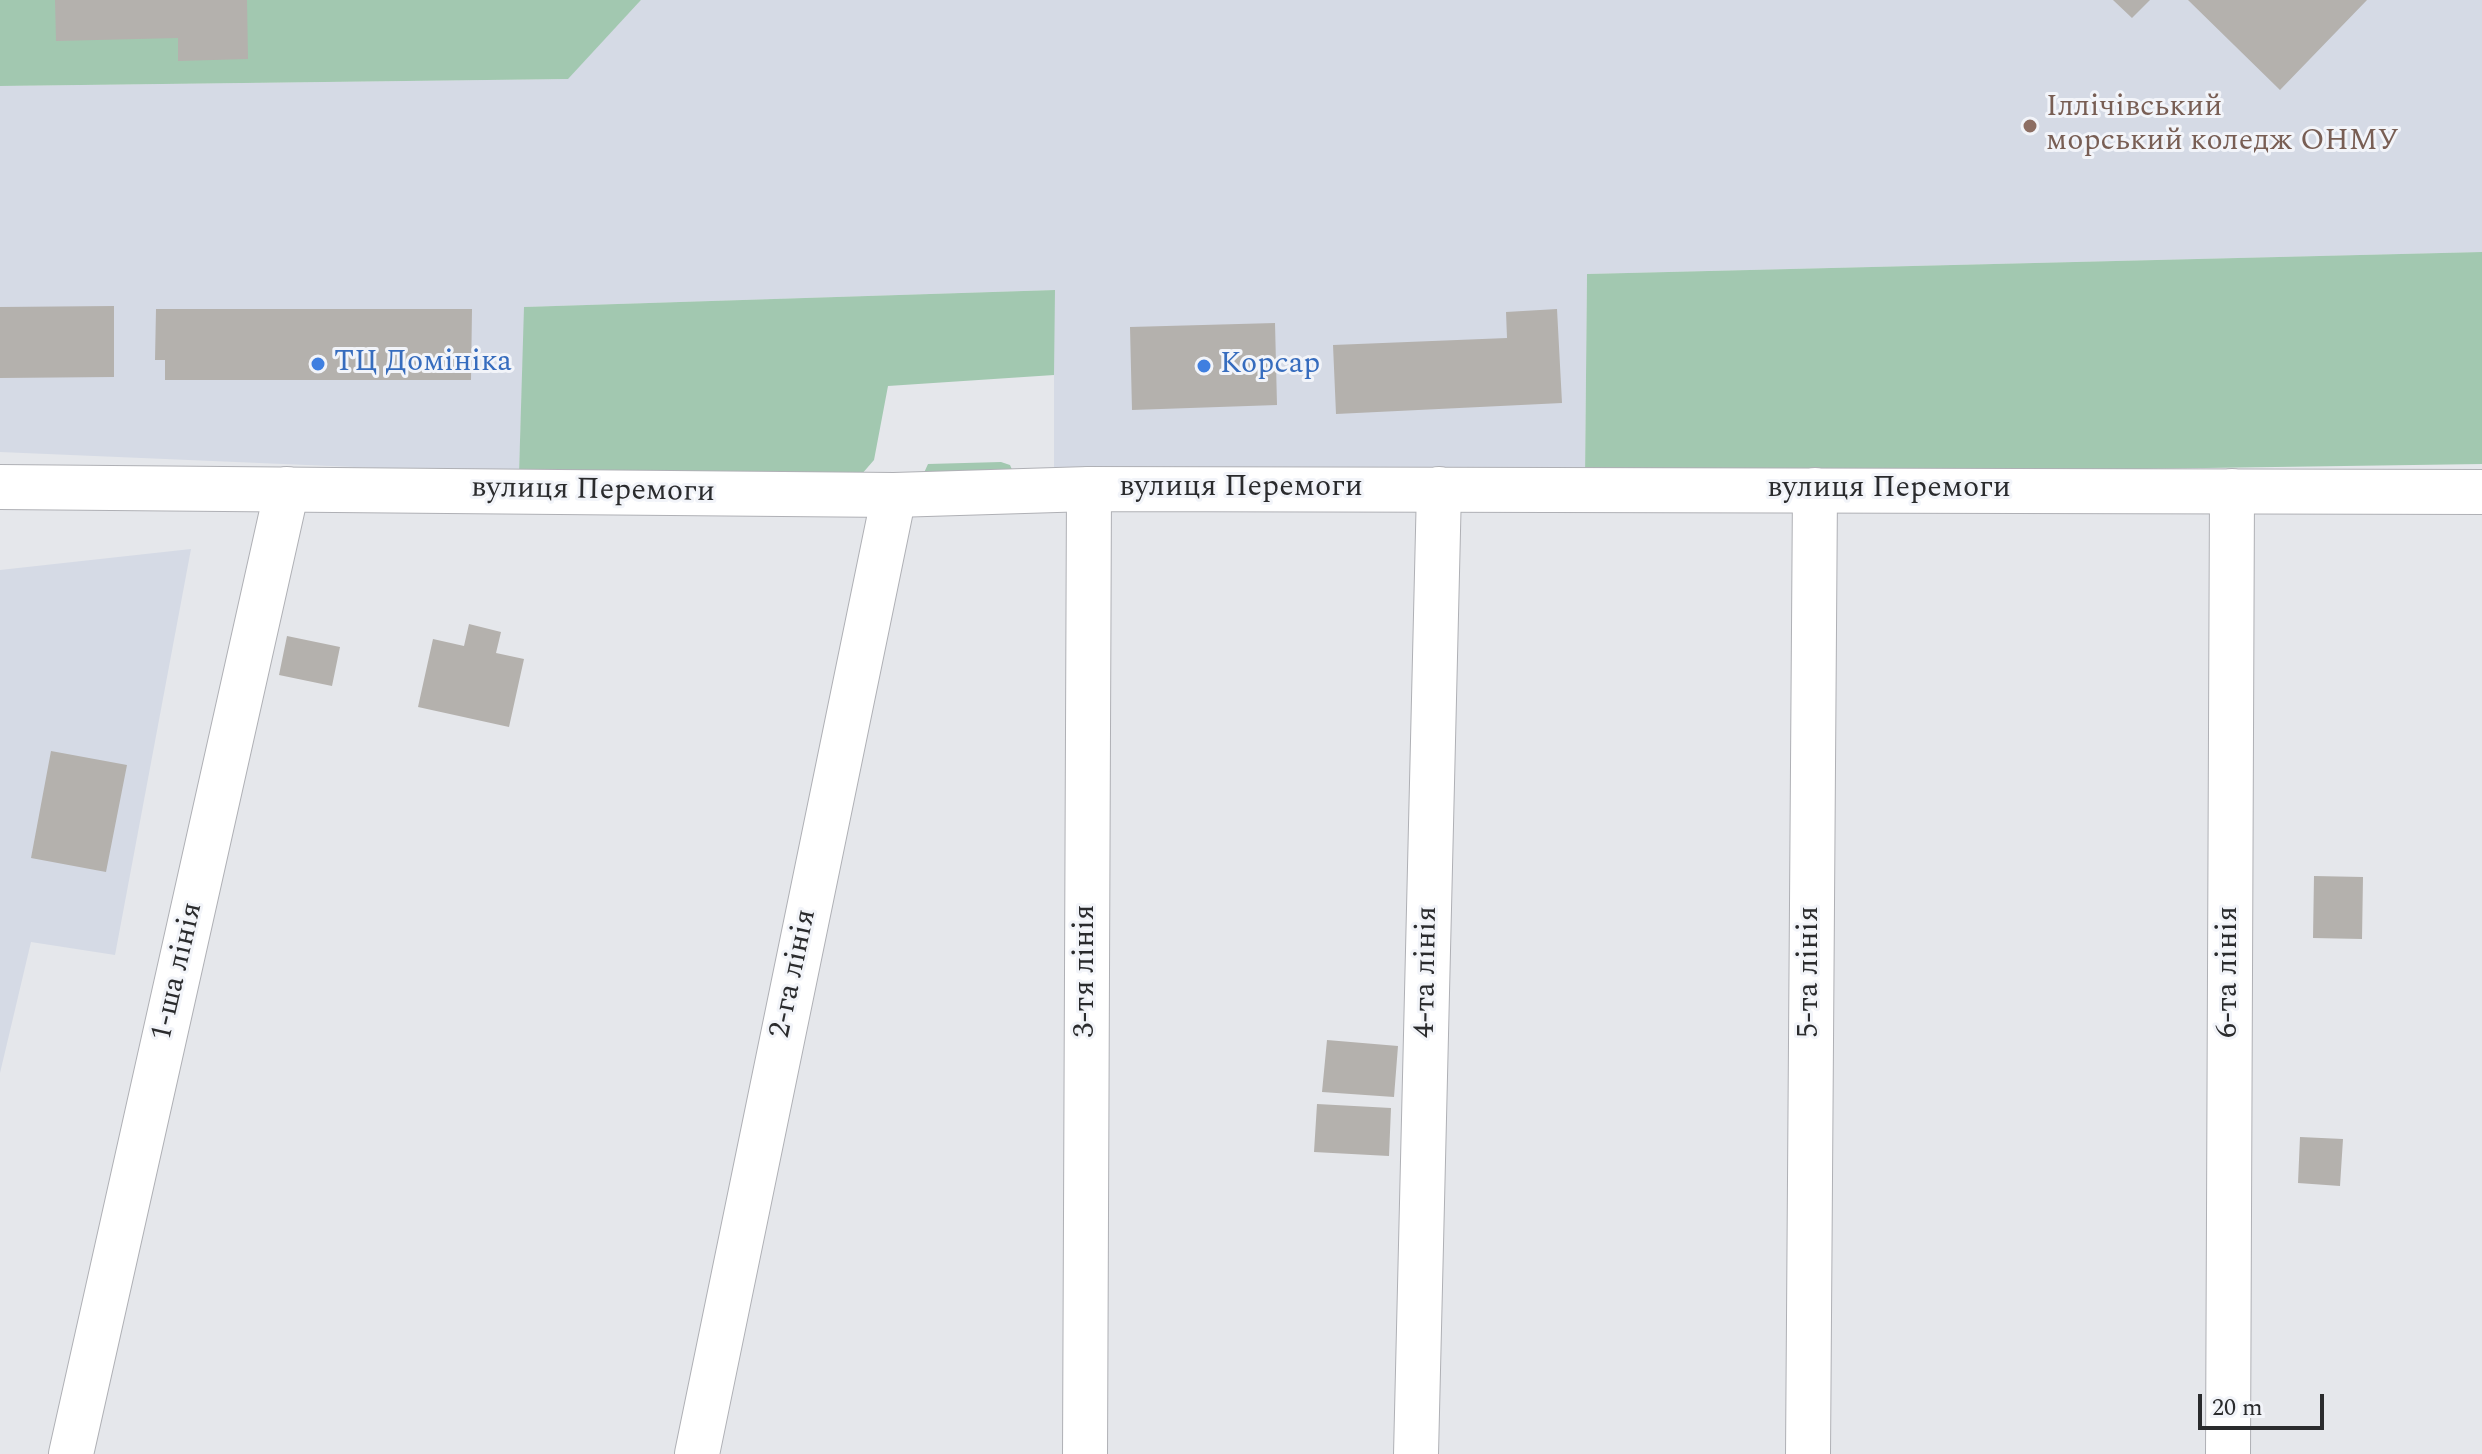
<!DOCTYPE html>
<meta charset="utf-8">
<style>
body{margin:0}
#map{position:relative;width:2482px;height:1454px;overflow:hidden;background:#e5e7eb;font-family:Spectral,serif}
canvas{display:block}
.scale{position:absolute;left:2198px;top:1394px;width:126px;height:36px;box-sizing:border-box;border:4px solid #2a2b2d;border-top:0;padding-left:10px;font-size:24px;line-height:28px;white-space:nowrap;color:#2a2b2d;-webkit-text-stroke:6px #f2f4f9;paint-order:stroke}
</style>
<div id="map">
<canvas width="2482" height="1454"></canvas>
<div class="scale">20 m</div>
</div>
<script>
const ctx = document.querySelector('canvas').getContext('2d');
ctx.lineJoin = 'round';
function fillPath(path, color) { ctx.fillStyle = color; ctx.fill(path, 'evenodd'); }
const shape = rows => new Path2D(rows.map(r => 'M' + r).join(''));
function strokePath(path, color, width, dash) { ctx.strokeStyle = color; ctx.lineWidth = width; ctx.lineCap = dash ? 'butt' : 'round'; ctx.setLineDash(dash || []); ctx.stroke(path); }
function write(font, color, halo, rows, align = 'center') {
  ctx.font = font + ' Spectral,serif'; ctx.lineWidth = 6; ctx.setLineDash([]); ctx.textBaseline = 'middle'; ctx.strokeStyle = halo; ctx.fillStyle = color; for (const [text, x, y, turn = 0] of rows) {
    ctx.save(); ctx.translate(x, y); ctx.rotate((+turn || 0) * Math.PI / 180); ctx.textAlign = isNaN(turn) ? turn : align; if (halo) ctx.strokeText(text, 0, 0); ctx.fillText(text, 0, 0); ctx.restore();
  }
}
const built = shape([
 [641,0,2482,0,2482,252,1587,274,1585,477,1054,467,1054,290,525,307,519,474,0,452,0,86,567,79],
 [191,549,115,955,31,942,0,1073,0,570]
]);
const green = shape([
 [0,0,641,0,568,79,0,86],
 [2482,252,2482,464,1585,477,1587,274],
 [1055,290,1054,375,888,386,874,460,861,475,519,474,524,307],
 [1001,462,1010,465,1013,472,923,475,928,464]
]);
const building = shape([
 [55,0,247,0,248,59,178,61,178,38,56,41],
 [2113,0,2150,0,2132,18],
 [2188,0,2367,0,2280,90],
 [114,306,114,377,0,378,0,307],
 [156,309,472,309,471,380,165,380,165,360,155,360],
 [1557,309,1562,403,1336,414,1333,345,1507,338,1506,312],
 [1275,323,1277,405,1132,410,1130,327],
 [469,624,501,632,496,653,524,659,509,727,418,707,433,639,464,646],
 [287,636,340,647,332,686,279,675],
 [51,751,127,765,106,872,31,858],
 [2314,876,2363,877,2362,939,2313,938],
 [1327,1040,1398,1046,1394,1097,1322,1092],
 [1317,1104,1391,1108,1389,1156,1314,1152],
 [2300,1137,2343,1139,2340,1186,2298,1183]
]);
const minor = shape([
 [71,1454,287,489],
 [697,1454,894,495],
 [1085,1454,1089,489],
 [1416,1454,1439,489],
 [1808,1454,1815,490],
 [2228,1454,2232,491]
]);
const major = shape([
 [0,487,894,495,1089,489,2482,492]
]);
const markers = [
 [2030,126,8,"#8d6e63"],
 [318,364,8,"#3f7fe0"],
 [1204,366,8,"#3f7fe0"]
];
const educationNames = [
 ["Іллічівський",2046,109],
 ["морський коледж ОНМУ",2046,143]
];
const shopNames = [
 ["ТЦ Домініка",334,364],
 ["Корсар",1220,366]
];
const streetNames = [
 ["вулиця Перемоги",1241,489],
 ["вулиця Перемоги",1889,490],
 ["вулиця Перемоги",593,492,1],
 ["3-тя лінія",1087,971,-90],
 ["1-ша лінія",179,972,-77],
 ["4-та лінія",1428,972,-89],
 ["5-та лінія",1811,972,-90],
 ["6-та лінія",2230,972,-90],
 ["2-га лінія",795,974,-78]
];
fillPath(built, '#d5dae5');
fillPath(green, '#a2c8b0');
fillPath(building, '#b4b1ad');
strokePath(minor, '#afb0b5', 46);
strokePath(major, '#afb0b5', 46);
strokePath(minor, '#fff', 44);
strokePath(major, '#fff', 44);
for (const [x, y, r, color] of markers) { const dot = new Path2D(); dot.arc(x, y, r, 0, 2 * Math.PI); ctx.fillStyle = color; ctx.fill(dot); strokePath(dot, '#f2f4f9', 3); }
write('30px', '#785e54', '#f2f4f9', educationNames, 'left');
write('30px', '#366cbe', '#f2f4f9', shopNames, 'left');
write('30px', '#2a2b2d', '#f2f4f9', streetNames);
</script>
